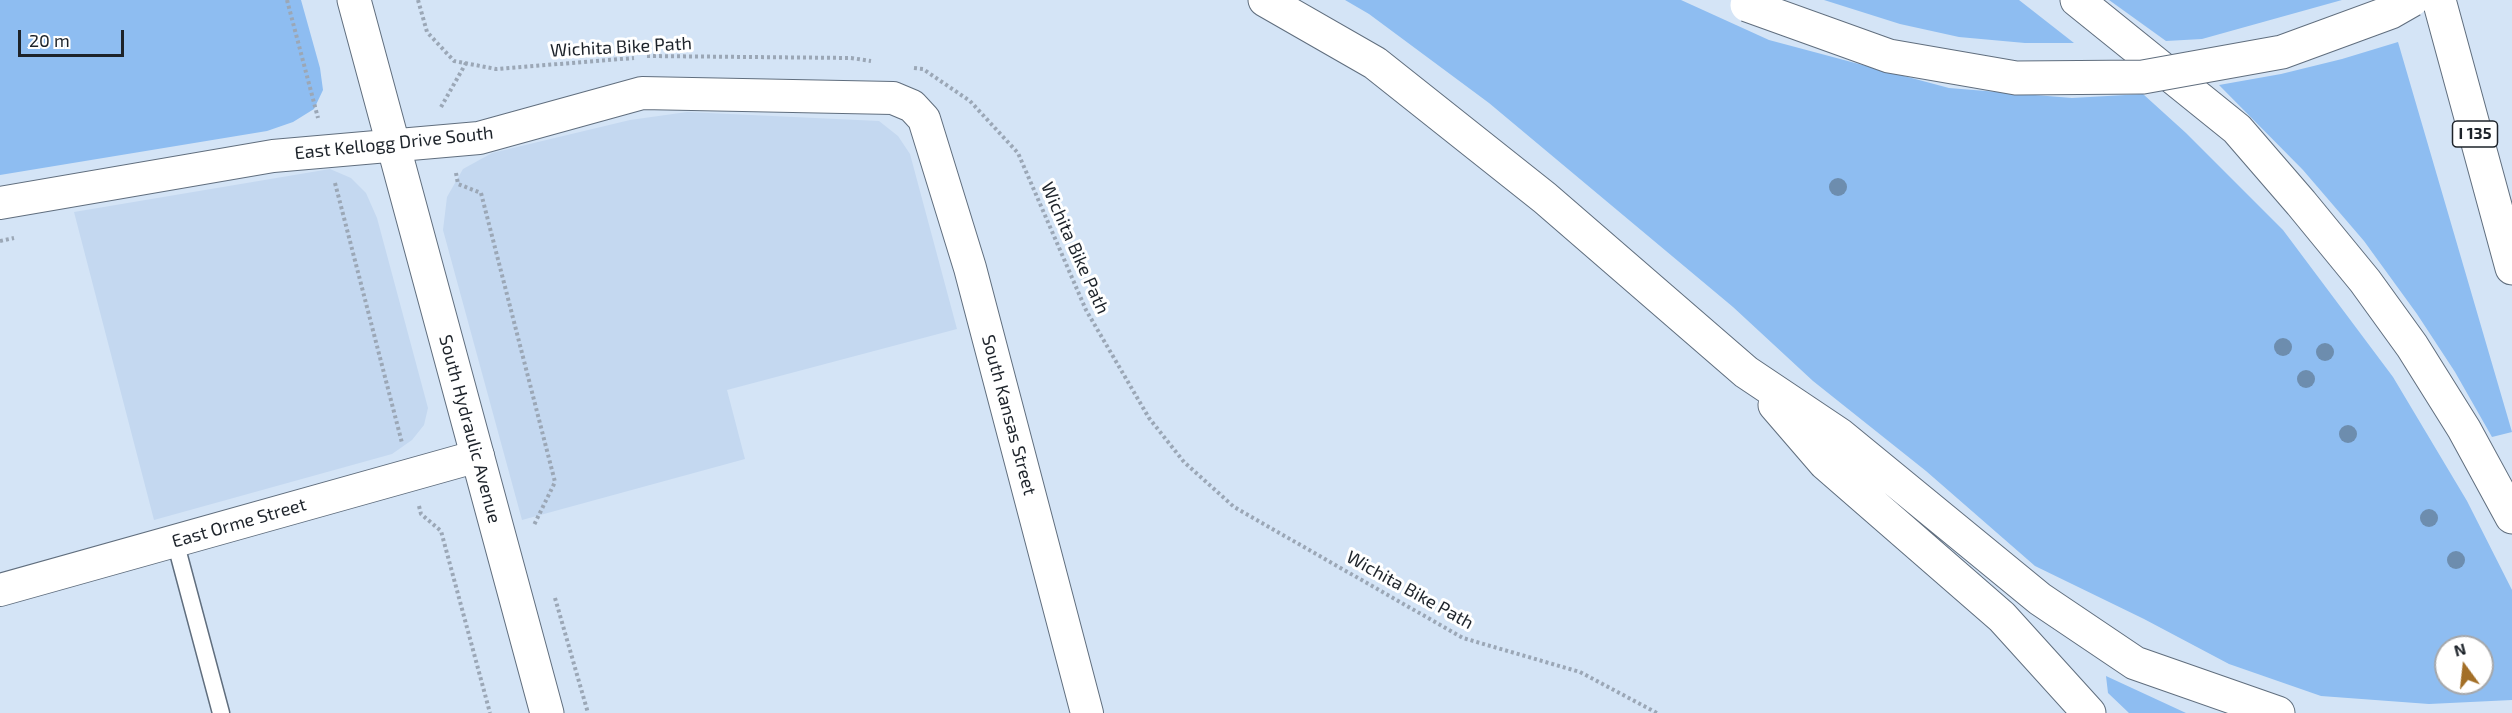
<!DOCTYPE html>
<style>
body{margin:0}
#map{position:relative;width:2512px;height:713px;overflow:hidden;background:#d4e4f6;font-family:"Exo 2",sans-serif}
canvas{display:block}
.north{position:absolute;left:2434px;top:635px;width:60px;height:60px;box-sizing:border-box;background:#fff;border:2px solid #a5a7aa;border-radius:50%;rotate:345deg;font-size:16px;font-weight:700;line-height:24px;text-align:center;color:#1d232a}
.north::after{content:'';display:block;margin:auto;width:21px;height:27px;background:#a36f27;clip-path:polygon(50% 0,100% 100%,50% 72%,0 100%)}
.scale{position:absolute;left:18px;top:30px;width:106px;height:27px;box-sizing:border-box;border:3px solid #1d232a;border-top:0;padding-left:8px;font-size:18px;line-height:21px;white-space:nowrap;color:#1d232a;-webkit-text-stroke:4px #fff;paint-order:stroke}
</style>
<div id="map">
<canvas width="2512" height="713"></canvas>
<div class="north">N</div>
<div class="scale">20 m</div>
</div>
<script>
const ctx = document.querySelector('canvas').getContext('2d');
ctx.lineJoin = 'round';
function fillPath(path, color) { ctx.fillStyle = color; ctx.fill(path, 'evenodd'); }
const shape = rows => new Path2D(rows.map(r => 'M' + r).join(''));
function strokePath(path, color, width, dash) { ctx.strokeStyle = color; ctx.lineWidth = width; ctx.lineCap = dash ? 'butt' : 'round'; ctx.setLineDash(dash || []); ctx.stroke(path); }
function write(font, color, halo, rows, align = 'center') {
  ctx.font = font + ' "Exo 2",sans-serif'; ctx.lineWidth = 6; ctx.setLineDash([]); ctx.textBaseline = 'middle'; ctx.strokeStyle = halo; ctx.fillStyle = color; for (const [text, x, y, turn = 0] of rows) {
    ctx.save(); ctx.translate(x, y); ctx.rotate((+turn || 0) * Math.PI / 180); ctx.textAlign = isNaN(turn) ? turn : align; if (halo) ctx.strokeText(text, 0, 0); ctx.fillText(text, 0, 0); ctx.restore();
  }
}
const built = shape([
 [687,112,879,121,898,136,910,154,957,329,727,390,745,459,522,520,443,230,447,197,463,169,492,153,630,120],
 [330,169,351,178,366,193,377,218,428,408,424,425,412,440,392,454,154,520,74,212]
]);
const green = shape([
 [0,0,301,0,320,68,323,90,314,109,293,122,267,131,0,175],
 [1345,0,1681,0,1769,40,1949,88,2072,98,2143,94,2186,133,2283,230,2393,377,2467,501,2512,590,2512,700,2429,704,2321,696,2229,664,2144,619,2035,566,1926,471,1813,381,1733,307,1489,103,1369,14],
 [2446,647,2482,647,2482,683,2446,683],
 [1824,0,2019,0,2074,43,2025,43,1959,37,1900,24],
 [2109,0,2342,0,2202,39,2166,41],
 [2398,42,2512,432,2492,437,2455,372,2417,314,2364,241,2303,170,2219,85,2281,74,2342,59],
 [2106,676,2186,713,2129,713,2108,693]
]);
const path = shape([
 [287,0,318,118],
 [418,0,427,32,454,61,496,69,634,58],
 [647,56,851,58,871,61],
 [914,68,923,69,970,101,1018,153,1086,310,1149,418,1184,462,1234,507,1463,638,1580,672,1657,713],
 [441,107,466,63],
 [456,173,458,184,481,193,555,482,534,525],
 [335,183,402,443],
 [0,241,14,238],
 [419,506,421,514,441,531,490,713],
 [555,598,588,713]
]);
const service = shape([
 [175,541,221,713]
]);
const minor = shape([
 [0,203,273,156,479,138,642,93,893,98,912,106,924,119,970,268,1087,713],
 [0,590,478,456]
]);
const tertiary = shape([
 [354,0,547,713]
]);
const motorway = shape([
 [1265,0,1375,63,1545,198,1746,372,1840,435,2040,599,2135,663,2278,713],
 [2077,0,2237,129,2301,203,2365,281,2412,346,2464,429,2512,517],
 [2439,0,2512,268],
 [1775,405,1825,463,2002,617,2089,713]
]);
const motorwayBridge = shape([
 [1747,5,1889,56,2016,78,2143,77,2282,52,2391,12,2412,0]
]);
const trees = [
 [1838,187],
 [2283,347],
 [2325,352],
 [2306,379],
 [2348,434],
 [2429,518],
 [2456,560]
];
const shields = [
 [2475,134,45]
];
const shieldNames = [
 ["I 135",2475,134]
];
const streetNames = [
 ["Wichita Bike Path",621,47,-3],
 ["East Kellogg Drive South",394,143,-6],
 ["Wichita Bike Path",1075,248,66],
 ["South Kansas Street",1009,415,75],
 ["South Hydraulic Avenue",470,429,75],
 ["East Orme Street",239,523,-16],
 ["Wichita Bike Path",1410,590,29]
];
fillPath(built, '#c4d8f0');
fillPath(green, '#8ebdf1');
strokePath(service, '#606e7e', 19);
strokePath(minor, '#606e7e', 34);
strokePath(tertiary, '#606e7e', 35);
strokePath(motorway, '#606e7e', 35);
strokePath(path, '#9ba7b6', 4, [3, 3]);
strokePath(service, '#fff', 16);
strokePath(minor, '#fff', 32);
strokePath(tertiary, '#fff', 33);
strokePath(motorway, '#fff', 33);
strokePath(motorwayBridge, '#606e7e', 35, []);
strokePath(motorwayBridge, '#fff', 33);
ctx.fillStyle = '#6d8dae';
for (const [x, y] of trees) { ctx.beginPath(); ctx.arc(x, y, 9, 0, 2 * Math.PI); ctx.fill(); }
for (const [x, y, w] of shields) { const box = new Path2D(); box.roundRect(x - w / 2, y - 13, w, 26, 4.5); ctx.fillStyle = '#fff'; ctx.fill(box); strokePath(box, '#1d232a', 1.5); }
write('bold 16px', '#1d232a', null, shieldNames);
write('18px', '#1d232a', '#fff', streetNames);
</script>
